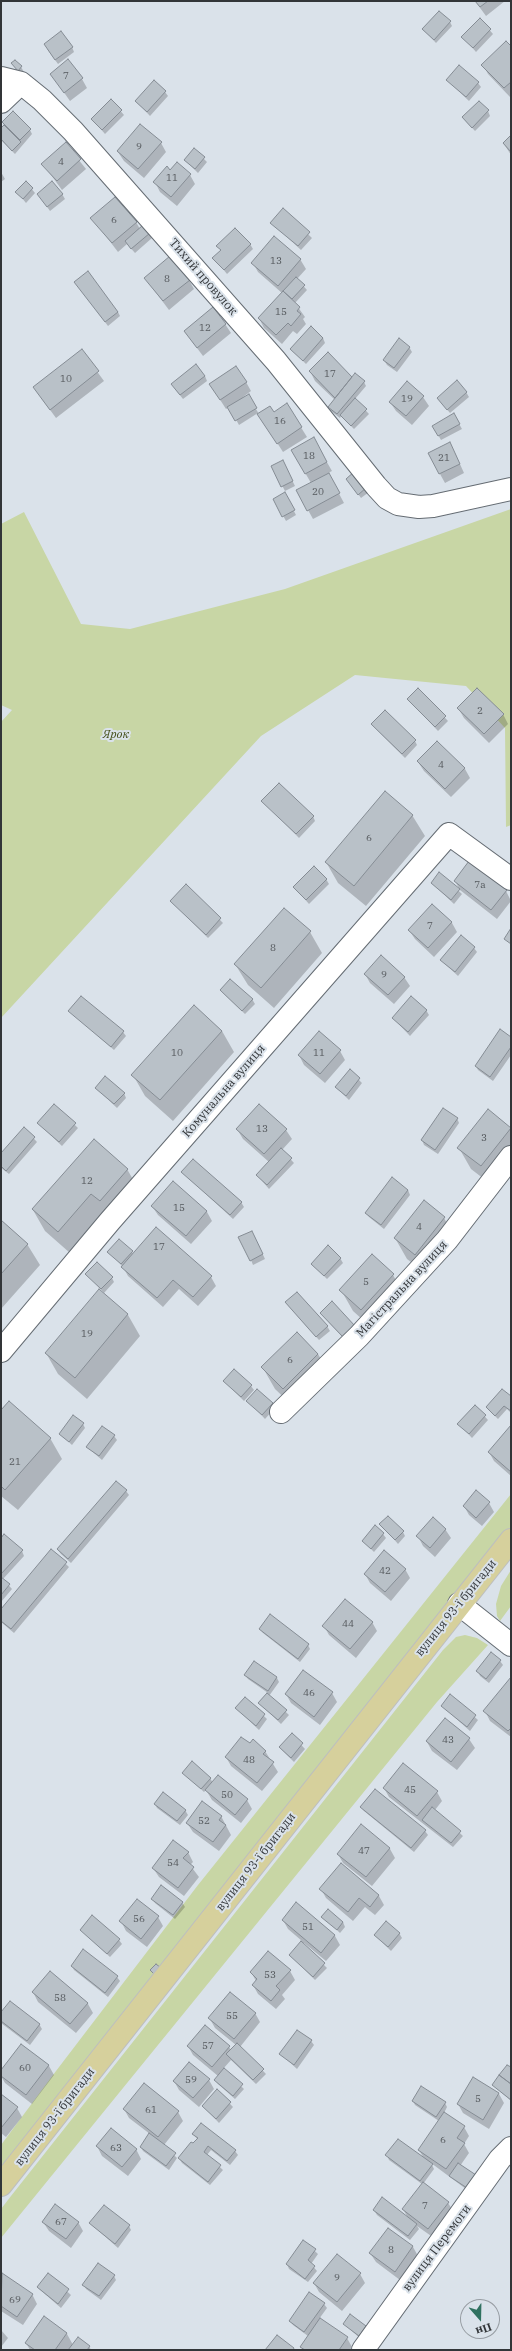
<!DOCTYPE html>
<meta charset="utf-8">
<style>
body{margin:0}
#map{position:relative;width:512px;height:2351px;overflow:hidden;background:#dae2ea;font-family:"IBM Plex Serif",serif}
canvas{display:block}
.frame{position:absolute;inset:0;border:2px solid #323538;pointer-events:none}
.north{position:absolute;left:460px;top:2299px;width:40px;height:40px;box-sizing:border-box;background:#dae2ea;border:1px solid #979da3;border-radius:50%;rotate:160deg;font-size:11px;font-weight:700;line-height:16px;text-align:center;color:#323538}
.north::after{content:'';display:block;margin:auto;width:14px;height:18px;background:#307160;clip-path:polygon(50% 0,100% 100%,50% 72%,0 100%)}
</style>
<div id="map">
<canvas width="512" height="2351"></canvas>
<div class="frame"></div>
<div class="north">Пн</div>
</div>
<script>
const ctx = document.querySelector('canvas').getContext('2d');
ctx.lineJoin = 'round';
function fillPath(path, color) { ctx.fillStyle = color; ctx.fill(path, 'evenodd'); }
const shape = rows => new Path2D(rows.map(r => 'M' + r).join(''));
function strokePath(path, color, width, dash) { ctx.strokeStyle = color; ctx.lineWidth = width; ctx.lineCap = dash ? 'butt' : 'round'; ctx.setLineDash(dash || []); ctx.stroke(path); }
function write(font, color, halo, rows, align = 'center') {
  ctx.font = font + ' "IBM Plex Serif",serif'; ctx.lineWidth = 4; ctx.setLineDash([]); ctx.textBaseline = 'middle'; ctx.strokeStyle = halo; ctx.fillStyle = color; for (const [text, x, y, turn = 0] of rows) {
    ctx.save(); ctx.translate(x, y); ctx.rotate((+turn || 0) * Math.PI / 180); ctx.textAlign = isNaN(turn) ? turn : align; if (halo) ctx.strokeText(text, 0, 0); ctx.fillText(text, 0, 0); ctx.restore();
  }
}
const green = shape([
 [511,509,511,825,506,827,505,728,466,686,355,675,261,736,1,1018,1,722,12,710,1,705,1,524,24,512,81,624,130,629,285,589],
 [511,1494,511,1527,422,1634,1,2175,1,2145,56,2071,198,1885],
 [511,1570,511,1606,500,1621,497,1616,496,1604,501,1586],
 [465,1635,477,1638,488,1645,437,1702,1,2238,1,2209,11,2196,443,1650,456,1637]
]);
const shadow = shape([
 [475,1,505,1,486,16],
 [480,19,493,34,476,52,463,37],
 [450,22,452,26,436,43,423,29],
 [72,47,74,52,58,64,47,49],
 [511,48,511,96,510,97,488,74,483,65],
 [12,64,21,67,24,72,21,74],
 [51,74,82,79,87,88,70,101],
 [447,80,478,83,481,87,469,101],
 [165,92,168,96,150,116,136,101],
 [111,100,124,115,105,134,92,119],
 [488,111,490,116,475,131,463,118],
 [6,125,30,130,32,134,15,154,1,140,1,130],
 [511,136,511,155,504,144],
 [161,143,166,152,144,178,124,161,118,152],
 [66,144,86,169,62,190,43,164],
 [194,149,207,162,198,173,185,160],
 [171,171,190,175,195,184,177,206,160,192,155,182],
 [1,172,5,179,1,182],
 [26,182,35,193,26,203,17,192],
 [38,194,62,194,65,199,50,211],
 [283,210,312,238,301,250,272,223],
 [92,218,136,222,140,229,149,234,152,238,135,253,127,244,118,252],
 [250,244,253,249,227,274,214,258,221,251,218,246],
 [300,259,306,269,297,279,307,290,295,303,305,317,303,319,306,324,297,334,293,331,282,344,264,328,259,318,282,293,258,272,253,263],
 [145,278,189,280,194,289,169,310],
 [78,286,118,312,120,316,108,326],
 [225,324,231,333,203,356,185,332],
 [323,338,325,343,306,364,291,349],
 [409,347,412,352,397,372,387,365,384,360],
 [82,351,104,381,56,418,34,388],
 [310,371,364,382,366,386,355,399,369,414,354,429,341,416,340,418,331,411,329,407,335,400,315,381],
 [205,376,207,381,183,399,175,389],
 [246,382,251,391,243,397,248,396,259,414,274,413,287,405,307,437,283,452,258,413,239,425,229,407,226,409,210,384],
 [407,383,423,397,429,406,412,425,396,411,390,402],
 [466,392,469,397,450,413,438,399],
 [454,415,462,429,441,440,433,426],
 [313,438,332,471,328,473,344,503,313,519,308,510,311,483,292,450],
 [455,453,464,473,445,483,440,474],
 [272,466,285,466,295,486,285,491],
 [355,473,369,492,361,498,350,483],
 [285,494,296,515,286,521,274,499],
 [418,689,448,721,438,731,408,699],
 [458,708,503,714,508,724,489,743,464,718],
 [372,725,415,741,417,745,405,758],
 [437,742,465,769,470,778,451,797,424,771,418,762],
 [263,801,313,816,315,821,299,838],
 [412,815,425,836,366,906,338,883,326,862],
 [440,874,462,894,454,904,432,883],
 [326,879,329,884,309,904,294,887],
 [455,881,506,891,511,901,497,919,460,890],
 [186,886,223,923,208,938,171,901],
 [432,905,452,923,457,932,434,957,415,939,409,930],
 [284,909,310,932,322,953,274,1008,248,985,235,964],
 [474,948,477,952,458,976,441,960],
 [365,974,404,977,410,986,394,1004,370,983],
 [221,991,252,999,255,1004,245,1014],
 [194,1007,222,1031,234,1052,173,1121,145,1096,133,1075],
 [426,1010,429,1015,410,1036,393,1018],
 [70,1011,123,1032,126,1036,114,1050],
 [511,1038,511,1055,493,1081,478,1070,476,1066],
 [340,1051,345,1060,325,1083,304,1065,299,1055],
 [350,1071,362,1083,349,1100,336,1087],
 [96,1088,124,1093,126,1098,117,1108],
 [54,1105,78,1128,62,1146,38,1123],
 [259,1106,286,1130,292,1139,282,1150,294,1163,269,1189,257,1175,269,1162,243,1139,237,1129],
 [488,1111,511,1130,511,1164,493,1186,471,1169,459,1148],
 [457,1118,459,1123,438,1154,424,1145,422,1140],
 [24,1128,37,1142,9,1174,1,1168,1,1155],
 [127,1169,139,1190,70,1253,45,1231,33,1210],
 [182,1172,241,1202,244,1207,233,1219],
 [173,1182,207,1212,212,1221,191,1244,158,1215,152,1206],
 [408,1190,410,1195,384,1229,369,1217,366,1213],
 [424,1202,444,1218,456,1239,428,1275,407,1259,395,1238],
 [1,1222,27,1244,40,1265,1,1309],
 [254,1236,265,1259,253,1265,251,1260],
 [109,1252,132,1252,134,1255,211,1277,216,1286,198,1306,179,1289,163,1307,128,1276,123,1267],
 [340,1258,343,1263,327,1279,312,1264],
 [87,1274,112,1278,114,1282,104,1293],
 [393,1275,405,1296,374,1330,353,1311,341,1290],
 [99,1291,128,1315,140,1336,87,1399,58,1374,46,1353],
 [286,1303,327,1326,330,1331,319,1340],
 [321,1313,354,1326,346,1341,324,1317],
 [318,1354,330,1375,296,1409,275,1389,263,1368],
 [224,1381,251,1386,254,1390,244,1401],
 [511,1398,511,1413,507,1409,498,1419,487,1408],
 [248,1401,272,1404,275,1408,265,1419],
 [475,1406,488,1420,472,1438,459,1424],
 [1,1411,50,1438,62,1459,18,1510,1,1496],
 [83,1424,85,1428,72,1445,60,1434],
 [511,1426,511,1476,494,1461,489,1452],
 [114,1436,117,1440,102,1460,87,1447],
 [126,1491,129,1495,71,1563,61,1554,58,1550],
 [489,1503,494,1512,482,1526,469,1515,464,1506],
 [381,1524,403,1532,405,1536,398,1544],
 [445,1529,451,1538,435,1557,423,1546,418,1536],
 [383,1534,386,1538,374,1552,363,1541],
 [1,1539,22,1551,24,1556,3,1579,12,1589,1,1602],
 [51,1550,69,1567,14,1633,1,1622,1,1610],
 [405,1569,410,1578,391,1601,370,1583,365,1574],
 [372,1622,377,1631,356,1658,329,1635,324,1626],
 [260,1629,308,1645,310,1649,300,1662,263,1633],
 [500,1661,503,1665,489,1683,480,1676,478,1671],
 [254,1662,277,1678,279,1682,269,1696,289,1715,281,1724,259,1703,268,1693,248,1679,245,1675],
 [511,1678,511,1737,490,1721,485,1711],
 [332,1693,337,1702,320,1725,291,1703,286,1694],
 [451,1696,478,1720,470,1731,442,1706],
 [245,1698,267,1719,259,1730,236,1708],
 [445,1719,469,1739,475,1748,457,1770,432,1751,427,1742],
 [292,1735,305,1749,294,1762,280,1748],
 [250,1745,265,1751,278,1772,262,1791,231,1766,226,1757],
 [184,1773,210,1778,213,1783,247,1800,252,1809,241,1823,212,1800,206,1790,204,1792],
 [384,1788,437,1792,442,1801,435,1810,463,1836,453,1847,389,1797],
 [155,1804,185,1810,188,1815,180,1825,157,1808],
 [361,1807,425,1831,428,1835,414,1852,364,1811],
 [221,1816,231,1835,219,1851,193,1832,187,1823],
 [361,1825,390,1849,395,1858,372,1886,343,1863,338,1854],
 [188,1852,193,1862,190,1865,199,1877,184,1896,159,1877,153,1868],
 [341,1865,379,1896,384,1905,375,1915,365,1907,353,1921,326,1898,321,1889],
 [152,1899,182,1902,185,1907,175,1919,155,1903],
 [296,1904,335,1936,340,1945,326,1961,304,1943,303,1944,327,1968,315,1980,290,1955,302,1941,288,1929,283,1920],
 [158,1917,163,1926,147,1947,126,1931,121,1921],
 [323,1917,343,1922,345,1927,340,1933],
 [81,1930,119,1940,122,1944,110,1957],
 [399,1933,402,1938,391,1951,375,1935],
 [72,1966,117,1977,120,1981,108,1997,74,1970],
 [290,1971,295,1980,282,1995,285,1999,276,2009,258,1994,253,1985,256,1981,251,1972],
 [50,1972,88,2004,93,2013,76,2033,38,2002,33,1992],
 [255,2013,260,2022,240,2047,266,2074,256,2084,231,2060,223,2069,244,2089,235,2099,218,2084,215,2080,218,2076,193,2055,188,2046,229,2047,231,2050,236,2045,215,2028,210,2019],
 [1,2014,39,2024,42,2029,30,2045,1,2023],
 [311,2041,314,2045,297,2069,281,2054],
 [22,2045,49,2066,54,2075,32,2104,5,2083,1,2076,1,2072],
 [511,2069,511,2101,493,2085],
 [473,2078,499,2094,504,2103,489,2129,463,2113,458,2104],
 [209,2080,214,2089,199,2107,179,2090,174,2081],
 [217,2090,233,2107,219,2123,203,2106],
 [1,2095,17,2108,22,2117,6,2137,1,2133],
 [413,2101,445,2103,447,2107,444,2113,464,2127,469,2136,464,2144,469,2153,460,2166,470,2192,431,2163,434,2169,423,2184,448,2203,454,2212,434,2238,417,2226,419,2229,410,2240,377,2215,374,2210,408,2218,403,2209,422,2184,389,2160,387,2155,425,2160,419,2150,439,2121,415,2105],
 [124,2109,178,2112,183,2121,164,2145,177,2158,169,2170,143,2151,141,2147,150,2134,129,2118],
 [193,2134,235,2151,238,2155,230,2165,211,2150,207,2155,223,2170,210,2185,182,2163,179,2158,198,2140],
 [97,2146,136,2149,141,2159,128,2176,102,2156],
 [43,2222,78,2222,83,2231,71,2248,49,2231],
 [90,2223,129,2226,131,2230,118,2248],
 [388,2229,413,2247,418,2256,400,2280,376,2262,370,2253],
 [304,2241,318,2254,311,2264,317,2271,308,2282,289,2269,287,2264],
 [48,2274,71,2295,61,2308,38,2288],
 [360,2274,365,2283,342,2311,319,2292,314,2283],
 [3,2275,32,2294,37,2304,23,2325,1,2311],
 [114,2276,116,2280,101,2300,86,2289,84,2285],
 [324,2304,327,2308,319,2319,347,2338,352,2347,350,2350,303,2350,301,2347,308,2336,293,2325,290,2321],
 [350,2315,368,2331,362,2340,344,2324],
 [44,2318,67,2334,73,2345,89,2346,91,2350,30,2350,26,2343],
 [1,2330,8,2338,1,2347]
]);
const building = shape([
 [475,1,488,1,480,7,475,1],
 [439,11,451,21,434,40,422,29,439,11],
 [480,18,491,29,473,48,461,37,480,18],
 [61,31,73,47,55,60,44,44,61,31],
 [506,41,511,46,511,82,504,88,481,65,506,41],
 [68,59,83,78,64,93,50,74,68,59],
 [15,60,22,66,18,71,11,63,15,60],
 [459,65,479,82,466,97,446,80,459,65],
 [154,80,166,91,147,112,135,101,154,80],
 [111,99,122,110,102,130,91,119,111,99],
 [479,101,489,110,472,128,462,117,479,101],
 [13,111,31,129,20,140,2,122,13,111],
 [140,124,162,142,138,169,117,151,140,124],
 [4,125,21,142,12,151,1,139,1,128,4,125],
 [511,135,511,152,503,143,511,135],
 [66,142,81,159,57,181,41,164,66,142],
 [194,148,205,157,195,169,184,160,194,148],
 [177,162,191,174,171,197,153,182,167,166,170,170,177,162],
 [26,181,33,188,23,199,15,192,26,181],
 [52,181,63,194,47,207,37,194,52,181],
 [115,197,137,222,112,243,90,218,115,197],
 [283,208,310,232,298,246,270,223,283,208],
 [143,225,150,233,131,249,125,241,143,225],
 [235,228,251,244,224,270,212,258,221,250,216,246,235,228],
 [274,236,301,259,278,286,251,263,274,236],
 [170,256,190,280,163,301,144,278,170,256],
 [88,271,118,312,105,322,74,282,88,271],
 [296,277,305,285,292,299,283,291,296,277],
 [283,291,300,307,297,311,301,314,291,326,288,323,276,335,258,318,283,291],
 [213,307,226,324,197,348,184,331,213,307],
 [311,326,323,338,303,361,290,349,311,326],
 [399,338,410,347,394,368,383,360,399,338],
 [82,349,99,371,50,410,33,387,82,349],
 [328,352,352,377,335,398,309,371,328,352],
 [196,364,205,376,180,395,171,384,196,364],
 [236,366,247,382,220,400,209,384,236,366],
 [355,373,365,381,337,414,328,407,355,373],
 [457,380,467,392,447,410,437,398,457,380],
 [407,381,424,396,406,416,389,402,407,381],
 [249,394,257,408,235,421,227,407,249,394],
 [355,398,367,409,351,426,340,415,355,398],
 [287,403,302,427,277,444,257,414,270,406,274,412,287,403],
 [454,413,460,424,438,436,432,426,454,413],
 [314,437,327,462,305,474,291,450,314,437],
 [450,442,460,464,439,474,428,453,450,442],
 [283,460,293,481,281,487,271,466,283,460],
 [355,471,367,487,358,495,346,479,355,471],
 [329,473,340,493,307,511,296,490,329,473],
 [285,492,295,510,282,517,273,499,285,492],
 [418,688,446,716,435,727,407,699,418,688],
 [477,688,504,714,484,734,457,708,477,688],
 [385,710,416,740,402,754,371,724,385,710],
 [437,741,465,768,445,789,417,761,437,741],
 [279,783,314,816,296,834,261,801,279,783],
 [385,791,413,815,354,886,325,862,385,791],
 [469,861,507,890,491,910,454,881,469,861],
 [314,866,327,879,306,900,293,887,314,866],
 [439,872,460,889,451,900,431,883,439,872],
 [186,884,221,918,206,935,170,901,186,884],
 [432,904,452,922,428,948,408,930,432,904],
 [284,908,311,931,261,988,234,964,284,908],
 [511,928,511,944,504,939,511,928],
 [461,935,475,947,455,972,440,960,461,935],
 [381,955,405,977,388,995,364,974,381,955],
 [230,979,253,999,242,1011,220,990,230,979],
 [81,996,124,1031,111,1047,68,1011,81,996],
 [411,996,427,1010,408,1032,392,1018,411,996],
 [194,1005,222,1031,160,1100,131,1075,194,1005],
 [500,1029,511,1037,511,1047,490,1077,475,1066,500,1029],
 [319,1031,341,1050,320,1074,298,1055,319,1031],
 [350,1069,360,1078,346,1096,335,1087,350,1069],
 [105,1076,125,1093,114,1104,95,1088,105,1076],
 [54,1104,76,1123,59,1142,37,1123,54,1104],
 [259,1104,287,1129,264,1154,236,1129,259,1104],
 [443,1108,458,1118,435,1150,421,1140,443,1108],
 [488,1109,511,1128,481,1166,457,1148,488,1109],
 [24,1127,35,1137,6,1171,1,1166,1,1153,24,1127],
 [94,1139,128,1169,100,1201,91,1194,58,1232,32,1209,94,1139],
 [281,1148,292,1158,267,1185,256,1175,281,1148],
 [193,1159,242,1202,230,1215,181,1172,193,1159],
 [392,1177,408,1190,381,1225,365,1213,392,1177],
 [173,1181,207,1211,186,1236,151,1206,173,1181],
 [424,1200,445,1217,415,1255,394,1238,424,1200],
 [1,1220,28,1244,1,1274,1,1220],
 [156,1227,212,1276,193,1297,173,1280,157,1298,121,1267,156,1227],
 [252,1231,263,1254,250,1261,238,1237,252,1231],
 [119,1239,133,1251,121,1264,107,1252,119,1239],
 [328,1245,341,1258,324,1276,311,1264,328,1245],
 [372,1254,394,1274,361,1310,339,1290,372,1254],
 [97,1262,113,1277,101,1289,85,1274,97,1262],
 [99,1289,128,1314,75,1378,45,1353,99,1289],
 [297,1292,328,1326,316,1337,285,1302,297,1292],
 [332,1301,355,1326,343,1337,320,1313,332,1301],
 [297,1332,318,1354,283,1389,261,1367,297,1332],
 [234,1369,252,1385,241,1397,223,1381,234,1369],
 [257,1389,273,1403,262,1415,246,1401,257,1389],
 [502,1389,511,1396,511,1411,504,1406,495,1416,486,1407,502,1389],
 [9,1401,51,1438,5,1490,1,1486,1,1410,9,1401],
 [475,1405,486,1415,469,1434,457,1424,475,1405],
 [73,1415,84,1423,69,1442,59,1434,73,1415],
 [511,1425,511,1472,488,1452,511,1425],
 [102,1426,115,1435,99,1456,86,1447,102,1426],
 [116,1481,127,1490,68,1559,57,1549,116,1481],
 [476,1490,490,1502,476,1518,463,1506,476,1490],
 [388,1516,404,1531,395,1540,379,1524,388,1516],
 [433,1517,446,1529,430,1548,416,1536,433,1517],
 [375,1525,384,1533,371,1549,362,1541,375,1525],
 [4,1534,23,1550,1,1574,1,1538,4,1534],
 [51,1549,67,1562,11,1629,1,1621,1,1609,51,1549],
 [384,1550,406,1569,385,1592,364,1574,384,1550],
 [1,1577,10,1584,1,1595,1,1577],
 [345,1599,373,1622,350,1649,322,1626,345,1599],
 [270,1614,309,1644,298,1659,259,1629,270,1614],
 [491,1652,501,1660,486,1679,476,1671,491,1652],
 [254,1661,277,1677,268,1691,244,1675,254,1661],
 [303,1670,333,1692,314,1717,285,1694,303,1670],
 [511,1677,511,1728,508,1731,483,1711,511,1677],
 [267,1693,287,1710,278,1720,258,1703,267,1693],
 [450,1694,476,1715,467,1727,441,1706,450,1694],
 [245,1697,265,1714,256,1726,235,1708,245,1697],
 [445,1718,470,1738,451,1762,426,1741,445,1718],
 [292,1733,303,1743,291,1758,279,1747,292,1733],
 [241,1737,250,1743,253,1739,266,1751,263,1754,274,1762,257,1783,225,1757,241,1737],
 [192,1761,211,1778,201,1789,182,1773,192,1761],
 [403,1763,438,1791,417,1816,383,1788,403,1763],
 [218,1775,248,1799,235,1815,205,1790,218,1775],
 [375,1789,426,1830,411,1848,360,1807,375,1789],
 [163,1792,186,1810,177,1821,154,1804,163,1792],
 [202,1801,222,1816,219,1820,226,1825,213,1842,186,1823,202,1801],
 [432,1807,461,1831,451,1843,422,1820,432,1807],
 [361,1824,390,1848,366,1877,337,1854,361,1824],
 [173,1840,189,1852,183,1858,194,1867,178,1888,152,1868,173,1840],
 [341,1863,379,1895,370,1907,359,1898,348,1912,319,1889,341,1863],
 [161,1885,183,1902,173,1915,151,1899,161,1885],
 [137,1899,159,1916,141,1939,119,1921,137,1899],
 [296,1902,335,1935,321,1953,282,1920,296,1902],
 [328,1909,343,1922,337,1930,321,1917,328,1909],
 [92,1915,120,1939,107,1954,80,1930,92,1915],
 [386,1921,400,1933,388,1947,374,1935,386,1921],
 [301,1941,325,1963,313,1977,289,1955,301,1941],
 [83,1949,118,1976,105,1993,71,1966,83,1949],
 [268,1951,291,1970,276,1986,280,1990,271,2001,252,1985,257,1979,250,1972,268,1951],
 [156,1964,161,1968,155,1975,150,1970,156,1964],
 [50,1971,88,2003,70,2024,32,1992,50,1971],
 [230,1992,256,2013,234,2039,208,2018,230,1992],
 [10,2001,40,2024,27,2041,1,2021,1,2012,10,2001],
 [205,2025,230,2046,212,2067,187,2046,205,2025],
 [297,2030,312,2040,294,2065,279,2054,297,2030],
 [237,2043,264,2069,253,2080,226,2054,237,2043],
 [21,2044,49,2065,26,2095,1,2076,1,2070,21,2044],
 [189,2062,210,2079,193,2098,173,2081,189,2062],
 [507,2065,511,2067,511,2084,499,2075,507,2065],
 [224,2068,243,2084,233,2096,214,2080,224,2068],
 [499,2075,511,2084,511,2100,492,2085,499,2075],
 [473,2077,499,2093,483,2120,457,2104,473,2077],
 [144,2083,179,2111,158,2137,123,2109,144,2083],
 [421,2086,446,2102,436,2117,412,2101,421,2086],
 [217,2089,231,2102,216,2119,202,2106,217,2089],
 [1,2094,18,2107,1,2128,1,2094],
 [444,2112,465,2126,457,2138,465,2143,446,2169,418,2150,444,2112],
 [201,2123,236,2150,227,2161,208,2146,204,2152,221,2165,208,2182,178,2158,191,2142,193,2143,198,2138,192,2134,201,2123],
 [111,2128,137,2149,122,2167,96,2146,111,2128],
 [149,2133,176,2153,166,2166,140,2147,149,2133],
 [398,2139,433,2164,420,2181,385,2155,398,2139],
 [458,2163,476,2175,467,2188,449,2176,458,2163],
 [423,2182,449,2202,428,2229,402,2209,423,2182],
 [382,2197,417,2224,408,2236,373,2210,382,2197],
 [55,2204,79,2222,66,2239,42,2222,55,2204],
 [104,2205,130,2225,115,2244,89,2223,104,2205],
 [388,2228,413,2246,395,2272,369,2253,388,2228],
 [303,2240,316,2249,308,2260,315,2266,305,2279,286,2264,303,2240],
 [337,2254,361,2273,337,2302,313,2283,337,2254],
 [98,2263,115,2275,99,2296,82,2285,98,2263],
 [2,2273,33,2294,17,2317,1,2306,2,2273],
 [48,2273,69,2289,58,2304,37,2287,48,2273],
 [309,2292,325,2303,304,2332,289,2321,309,2292],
 [350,2314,366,2326,359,2336,343,2324,350,2314],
 [44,2316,67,2333,55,2350,35,2350,25,2343,44,2316],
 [320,2318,348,2337,339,2350,305,2350,300,2347,320,2318],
 [277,2335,294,2348,293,2350,265,2350,277,2335],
 [78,2337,90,2346,87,2350,68,2350,78,2337]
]);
const minor = shape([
 [1,78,21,83,42,100,73,131,276,361,376,486,387,498,398,504,419,507,433,506,511,489],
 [1,102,21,83],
 [1,1351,110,1221,449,834,511,879],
 [281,1412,359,1336,447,1240,511,1157],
 [459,1604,511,1645],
 [363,2350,500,2159,511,2148]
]);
const major = shape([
 [1,2185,511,1540]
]);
const numberNames = [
 ["7",66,76],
 ["9",139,147],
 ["4",61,162],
 ["11",172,178],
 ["6",114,220],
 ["13",276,261],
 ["8",167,279],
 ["15",281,312],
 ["12",205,328],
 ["17",330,374],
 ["10",66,379],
 ["19",407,399],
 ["16",280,421],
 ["18",309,456],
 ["21",444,458],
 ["20",318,492],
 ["2",480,711],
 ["4",441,765],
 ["6",369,838],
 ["7а",480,885],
 ["7",430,926],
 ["8",273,948],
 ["9",384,975],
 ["10",177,1053],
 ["11",319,1053],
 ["13",262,1129],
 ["3",484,1138],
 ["12",87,1181],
 ["15",179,1208],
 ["4",419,1227],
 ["17",159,1247],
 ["5",366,1282],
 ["19",87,1334],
 ["6",290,1360],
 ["21",15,1462],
 ["42",385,1571],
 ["44",348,1624],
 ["46",309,1693],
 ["43",448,1740],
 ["48",249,1760],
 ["45",410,1790],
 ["50",227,1795],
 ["52",204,1821],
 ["47",364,1851],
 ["54",173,1863],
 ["56",139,1919],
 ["51",308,1927],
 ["53",270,1975],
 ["58",60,1998],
 ["55",232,2016],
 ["57",208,2046],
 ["60",25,2068],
 ["59",191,2080],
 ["5",478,2099],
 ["61",151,2110],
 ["6",443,2140],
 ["63",116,2148],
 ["7",425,2206],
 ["67",61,2222],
 ["8",391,2250],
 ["9",337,2278],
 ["69",15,2300]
];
const streetNames = [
 ["Тихий провулок",203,277,49],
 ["Комунальна вулиця",224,1091,-49],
 ["Магістральна вулиця",402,1289,-47],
 ["вулиця 93-ї бригади",456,1608,-51],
 ["вулиця 93-ї бригади",256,1862,-52],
 ["вулиця 93-ї бригади",55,2117,-52],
 ["вулиця Перемоги",437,2248,-53]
];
const parkNames = [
 ["Ярок",116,735]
];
fillPath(green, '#c8d6a5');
fillPath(shadow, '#0003');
fillPath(building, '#b9c1c8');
strokePath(building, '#858c94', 1);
strokePath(minor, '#656c73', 24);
strokePath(major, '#bdbebf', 24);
strokePath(minor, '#fff', 22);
strokePath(major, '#d6d09c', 22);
write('10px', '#54585c', null, numberNames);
write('12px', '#323538', '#dae2ea', streetNames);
write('italic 12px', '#414d17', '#dae2ea', parkNames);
</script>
